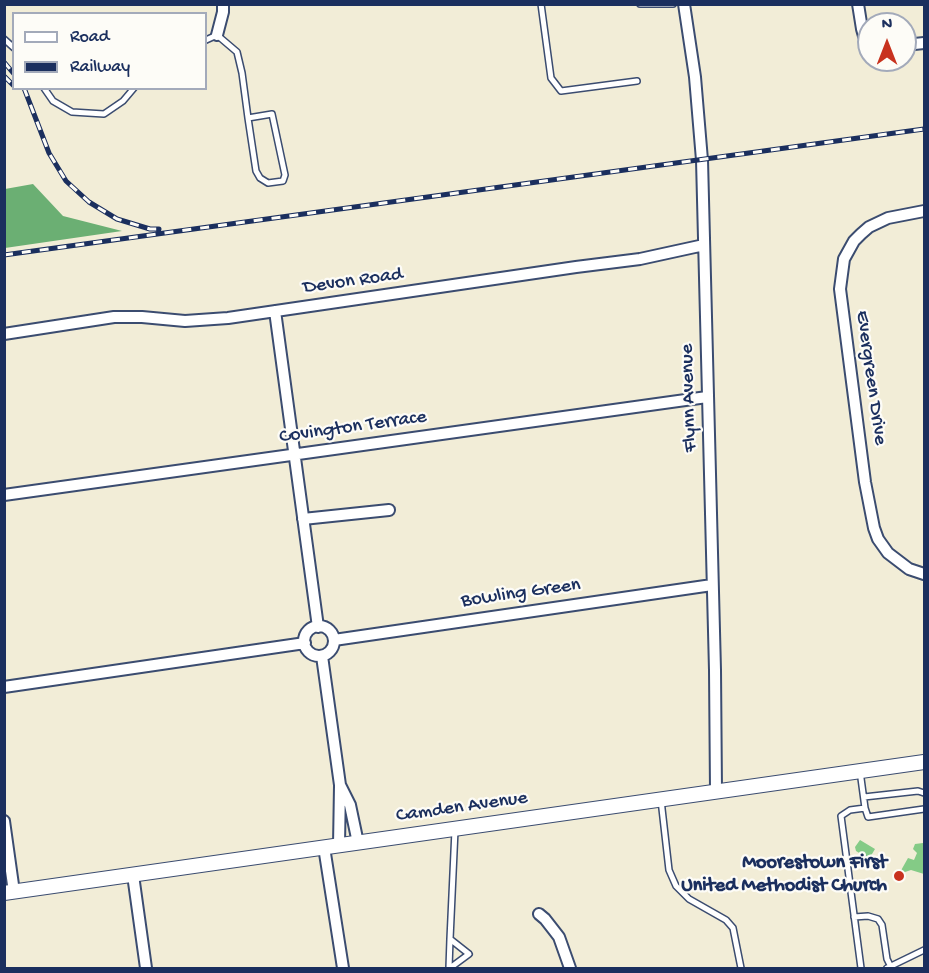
<!DOCTYPE html>
<style>
body{margin:0}
#map{position:relative;width:929px;height:973px;overflow:hidden;background:#f2edd7;font-family:"Gochi Hand",sans-serif}
canvas{display:block}
.frame{position:absolute;inset:0;border:6px solid #1b2f5e;pointer-events:none}
.legend{position:absolute;left:12px;top:12px;width:195px;height:78px;box-sizing:border-box;background:#fdfcf7;border:2px solid #a3aaba;margin:0;padding:8px 10px;list-style:none;font-size:18px;color:#1b2f5e}
.legend li{display:flex;align-items:center;gap:12px;height:30px}
.legend b{width:30px;border:2px solid #a3aaba}
.north{position:absolute;left:857px;top:12px;width:60px;height:60px;box-sizing:border-box;background:#fdfcf7;border:2px solid #a3aaba;border-radius:50%;rotate:0deg;font-size:16px;font-weight:700;line-height:24px;text-align:center;color:#1b2f5e}
.north::after{content:'';display:block;margin:auto;width:21px;height:27px;background:#c8321e;clip-path:polygon(50% 0,100% 100%,50% 72%,0 100%)}
</style>
<div id="map">
<canvas width="929" height="973"></canvas>
<div class="frame"></div>
<ul class="legend">
<li><b style="height:8px;background:#fff"></b>Road</li>
<li><b style="height:8px;background:#1b2f5e"></b>Railway</li>
</ul>
<div class="north">N</div>
</div>
<script>
const ctx = document.querySelector('canvas').getContext('2d');
ctx.lineJoin = 'round';
function fillPath(path, color) { ctx.fillStyle = color; ctx.fill(path, 'evenodd'); }
const shape = rows => new Path2D(rows.map(r => 'M' + r).join(''));
function strokePath(path, color, width, dash) { ctx.strokeStyle = color; ctx.lineWidth = width; ctx.lineCap = dash ? 'butt' : 'round'; ctx.setLineDash(dash || []); ctx.stroke(path); }
function write(font, color, halo, rows, align = 'center') {
  ctx.font = font + ' "Gochi Hand",sans-serif'; ctx.lineWidth = 4.5; ctx.setLineDash([]); ctx.textBaseline = 'middle'; ctx.strokeStyle = halo; ctx.fillStyle = color; for (const [text, x, y, turn = 0] of rows) {
    ctx.save(); ctx.translate(x, y); ctx.rotate((+turn || 0) * Math.PI / 180); ctx.textAlign = isNaN(turn) ? turn : align; if (halo) ctx.strokeText(text, 0, 0); ctx.fillText(text, 0, 0); ctx.restore();
  }
}
const green = shape([
 [860,840,875,849,869,859,856,851,855,847],
 [923,843,924,874,911,870,899,874,908,858,914,860,917,853,913,849,915,844]
]);
const forest = shape([
 [33,184,63,216,122,231,5,248,5,189]
]);
const service = shape([
 [541,4,551,78,561,91,637,81],
 [640,4,673,4],
 [4,39,14,48],
 [206,40,217,35,237,52,242,73,248,118,256,171,260,178,268,183,283,181,285,175,272,114,248,118],
 [44,88,53,101,72,112,104,114,123,101,134,88],
 [860,771,865,808,850,810,841,816,861,968],
 [864,797,918,791,924,793],
 [661,800,669,870,676,886,689,899,726,920,733,928,741,968],
 [865,808,868,817,924,809],
 [854,917,868,916,878,919,882,925,887,959,891,967],
 [449,968,450,939],
 [450,968,469,954,450,939,455,830],
 [887,968,924,950]
]);
const minor = shape([
 [684,4,695,77,702,160,715,670,716,791],
 [858,4,862,29,864,36,869,40],
 [217,35,223,12,223,4],
 [905,45,924,43],
 [924,211,888,218,869,227,861,234,854,241,844,259,840,289,865,482,874,528,878,539,888,553,909,569,924,574],
 [275,311,318,627],
 [4,334,114,317,142,317,185,321,228,318,576,267,640,259,704,245],
 [4,495,707,397],
 [303,519,389,510],
 '304 641a15 15 0 1 1 30 0a15 15 0 1 1-30 0Z',
 [334,640,712,585],
 [322,656,340,785,350,805,358,843],
 [4,687,305,643],
 [4,821,14,892],
 [339,845,340,786],
 [324,847,343,968],
 [133,875,146,968],
 [539,914,545,919,559,937,570,968]
]);
const secondary = shape([
 [4,893,924,762]
]);
const rail = shape([
 [4,62,14,74],
 [4,76,14,86],
 [24,88,49,153,66,181,89,202,117,219,150,229,159,229],
 [4,255,924,129]
]);
const markers = [
 [899,876,6,"#c8321e"]
];
const streetNames = [
 ["Devon Road",353,282,-8],
 ["Evergreen Drive",870,378,82],
 ["Flynn Avenue",690,398,-92],
 ["Covington Terrace",353,428,-8],
 ["Bowling Green",521,594,-8],
 ["Camden Avenue",462,808,-8]
];
const poiNames = [
 ["Moorestown First",887,864],
 ["United Methodist Church",887,887]
];
fillPath(green, '#84cb86');
fillPath(forest, '#6baf73');
strokePath(service, '#3b4c70', 8);
strokePath(minor, '#3b4c70', 14);
strokePath(secondary, '#3b4c70', 16);
strokePath(service, '#fff', 5);
strokePath(minor, '#fff', 10);
strokePath(secondary, '#fff', 14);
strokePath(rail, '#1b2f5e', 5);
strokePath(rail, '#fdfcf7', 3, [9]);
for (const [x, y, r, color] of markers) { const dot = new Path2D(); dot.arc(x, y, r, 0, 2 * Math.PI); ctx.fillStyle = color; ctx.fill(dot); strokePath(dot, '#fdfcf7', 2); }
write('20px', '#1b2f5e', '#fdfcf7', streetNames);
write('bold 20px', '#1b2f5e', '#fdfcf7', poiNames, 'right');
</script>
